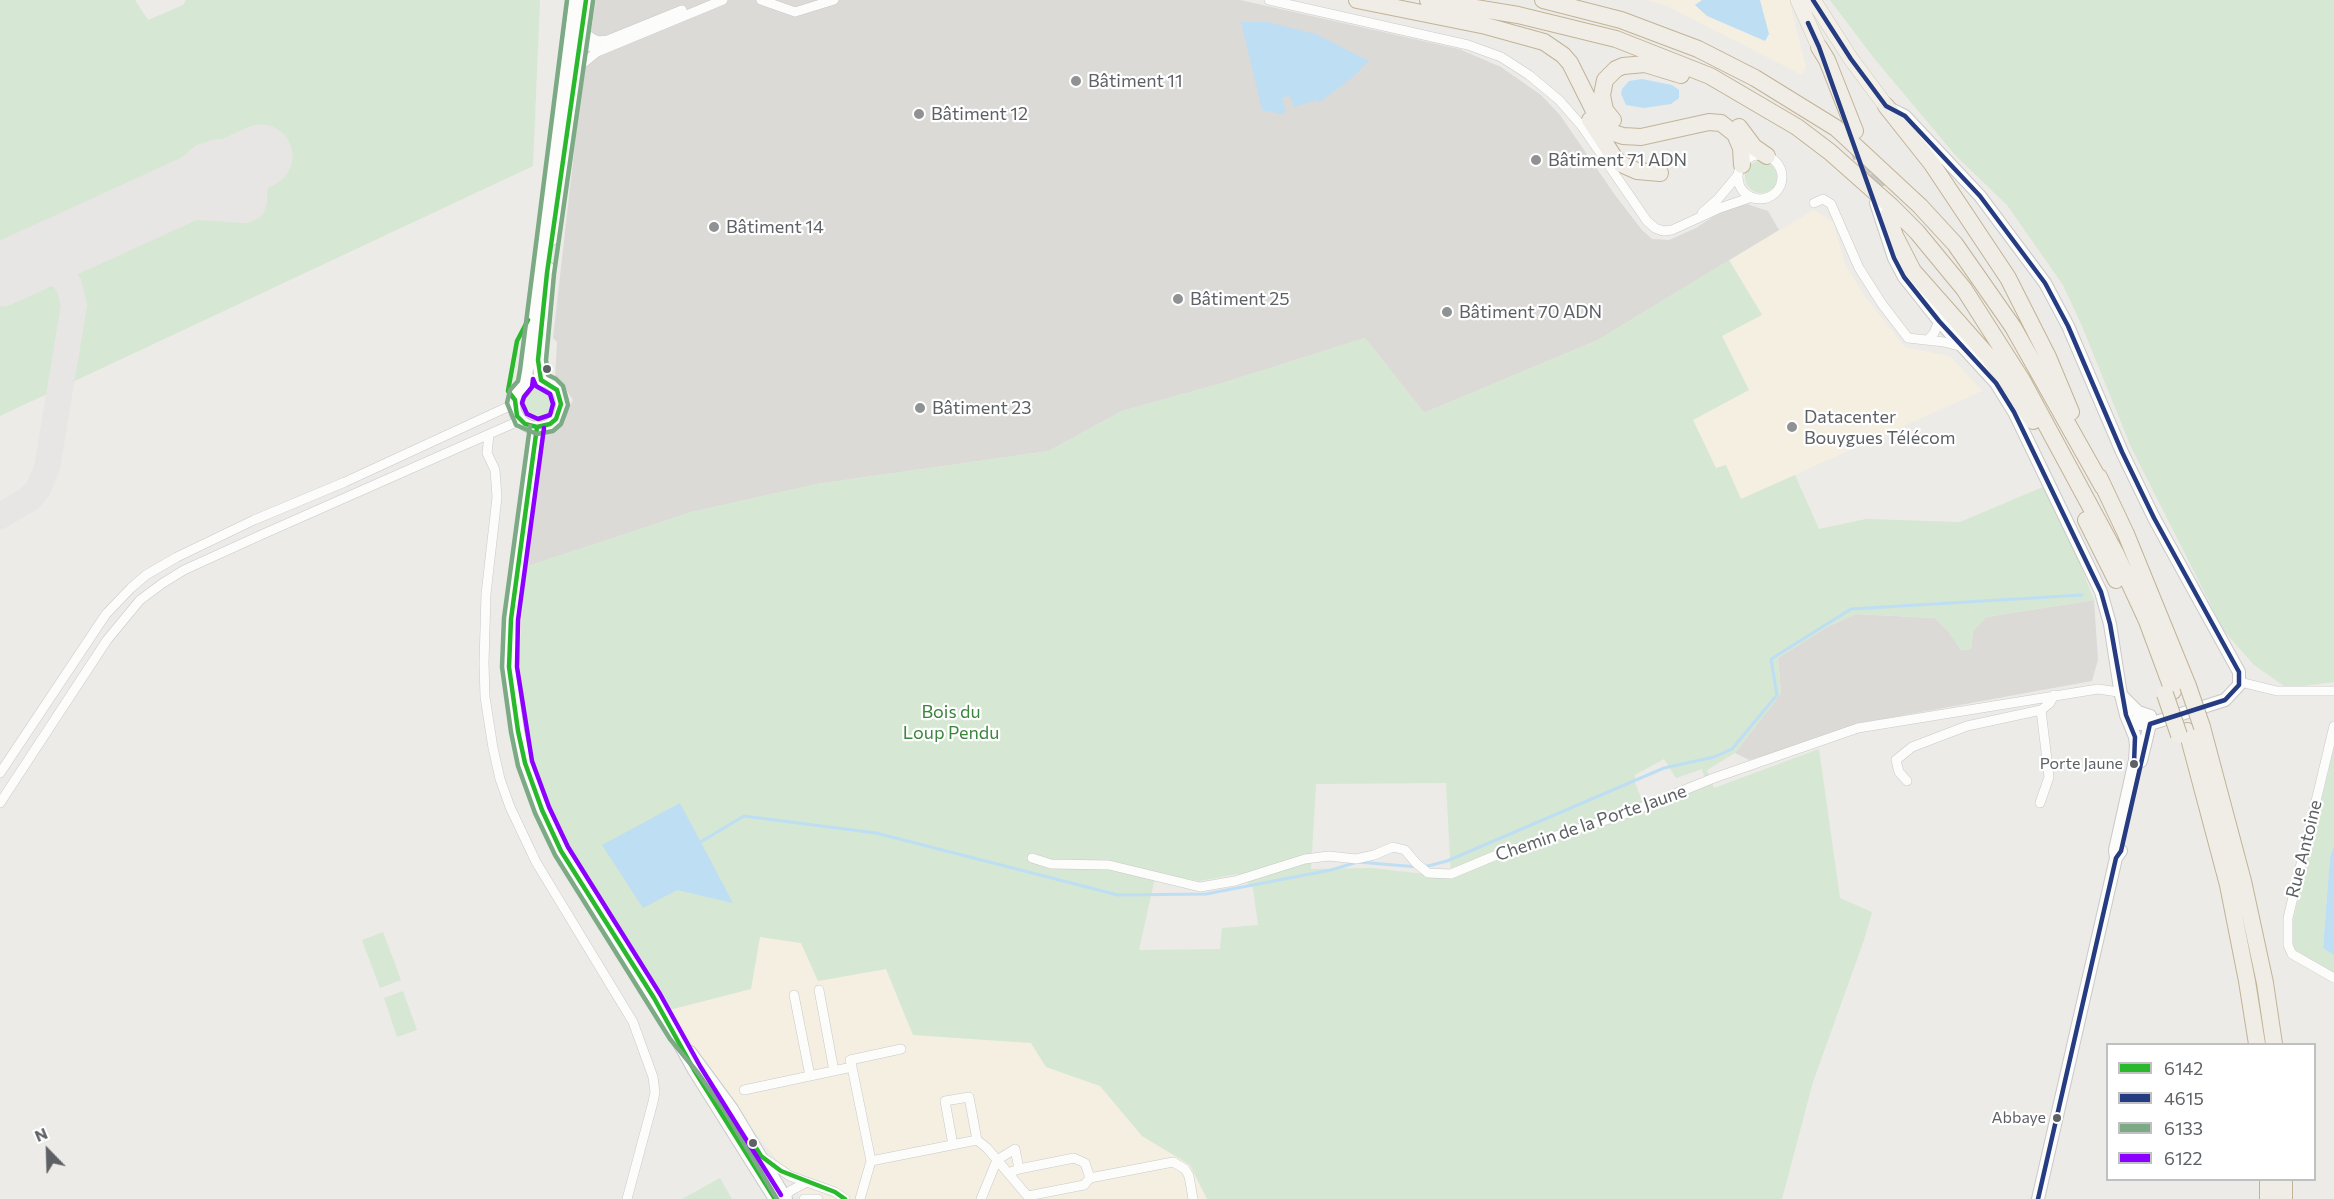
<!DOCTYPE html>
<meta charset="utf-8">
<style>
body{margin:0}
#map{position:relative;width:2334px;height:1199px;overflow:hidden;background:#ecebe7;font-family:Commissioner,sans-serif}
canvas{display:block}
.legend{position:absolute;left:2106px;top:1043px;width:210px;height:138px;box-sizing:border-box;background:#fff;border:2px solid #bec0c1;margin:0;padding:8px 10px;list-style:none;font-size:18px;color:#5d6165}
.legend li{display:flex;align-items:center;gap:12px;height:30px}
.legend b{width:30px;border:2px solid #bec0c1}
.north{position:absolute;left:18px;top:1121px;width:60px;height:60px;-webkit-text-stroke:4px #fff;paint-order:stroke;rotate:337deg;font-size:16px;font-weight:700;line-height:24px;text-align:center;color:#5d6165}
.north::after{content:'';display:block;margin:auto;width:21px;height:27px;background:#5d6165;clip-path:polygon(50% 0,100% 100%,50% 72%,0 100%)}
</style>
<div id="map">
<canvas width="2334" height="1199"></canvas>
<ul class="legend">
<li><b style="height:8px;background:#2ab82d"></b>6142</li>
<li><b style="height:8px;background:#253b82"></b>4615</li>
<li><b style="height:8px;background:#7baa84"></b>6133</li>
<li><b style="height:8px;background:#8c00ff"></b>6122</li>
</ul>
<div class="north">N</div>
</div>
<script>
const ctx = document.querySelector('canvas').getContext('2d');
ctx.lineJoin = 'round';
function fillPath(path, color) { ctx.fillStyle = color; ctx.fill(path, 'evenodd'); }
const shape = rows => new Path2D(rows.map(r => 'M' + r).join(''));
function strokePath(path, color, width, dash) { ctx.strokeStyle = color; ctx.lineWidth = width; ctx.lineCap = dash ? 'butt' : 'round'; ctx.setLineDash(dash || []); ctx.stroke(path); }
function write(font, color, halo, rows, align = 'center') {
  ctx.font = font + ' Commissioner,sans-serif'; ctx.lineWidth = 4.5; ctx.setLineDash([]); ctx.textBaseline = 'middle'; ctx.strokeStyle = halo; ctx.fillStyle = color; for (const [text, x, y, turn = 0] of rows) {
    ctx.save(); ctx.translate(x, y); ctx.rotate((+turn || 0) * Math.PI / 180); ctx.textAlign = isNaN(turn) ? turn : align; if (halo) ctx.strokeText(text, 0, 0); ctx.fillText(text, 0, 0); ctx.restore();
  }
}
const commercial = shape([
 [1647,0,1789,0,1806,67,1802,75,1667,6],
 [1814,210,1833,222,1845,264,1863,294,1905,347,1950,356,1982,391,1741,499,1726,466,1716,469,1693,420,1749,390,1722,336,1762,314,1729,260],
 [760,936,802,943,818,981,886,969,913,1035,1031,1043,1046,1067,1100,1086,1142,1136,1190,1165,1207,1199,801,1199,790,1176,748,1123,669,1010,751,989]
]);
const industrial = shape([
 [596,0,1240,0,1459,49,1501,67,1541,95,1560,115,1615,195,1642,230,1652,239,1669,240,1696,228,1726,208,1747,204,1768,211,1779,230,1598,340,1424,413,1365,338,1226,382,1122,411,1049,451,817,484,692,512,525,567,529,553,531,511,543,438,562,422,573,400,558,378,555,377,557,342,553,338,578,117],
 [2094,600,2098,660,2092,681,1861,723,1809,743,1749,760,1735,753,1781,693,1778,658,1827,627,1856,614,1935,618,1949,632,1961,650,1971,649,1973,631,1986,617]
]);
const green = shape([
 [0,0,135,0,148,20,183,5,186,0,540,0,533,166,0,416],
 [1830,0,2334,0,2334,682,2287,688,2254,665,2224,631,2131,447,2082,326,2063,285,2007,205,1956,156,1873,57],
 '1745 177a16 16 0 1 1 32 0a16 16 0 1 1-32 0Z',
 [1729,260,1762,315,1722,336,1749,390,1693,420,1716,468,1726,465,1741,499,1795,475,1819,529,1866,519,1960,522,2043,487,2075,551,2094,600,1986,617,1973,631,1971,649,1961,650,1949,632,1935,618,1856,614,1827,627,1778,658,1781,693,1735,753,1707,770,1714,788,1819,749,1840,898,1872,912,1864,940,1813,1082,1782,1199,1207,1199,1190,1165,1142,1136,1100,1086,1046,1067,1031,1043,913,1035,886,969,818,981,801,943,760,937,751,989,669,1010,620,927,559,839,526,738,519,658,525,567,692,512,817,484,1049,451,1122,411,1226,382,1365,338,1424,413,1598,340],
 [1664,759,1676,778,1702,769,1705,780,1643,803,1635,783,1635,775],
 [1446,783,1451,877,1372,868,1311,869,1316,784],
 [1156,873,1199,881,1238,874,1253,888,1258,925,1222,928,1220,949,1139,950],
 '522 403a15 15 0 1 1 30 0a15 15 0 1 1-30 0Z',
 [2334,748,2334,845,2330,857,2323,947,2334,955,2334,975,2295,951,2289,938],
 [383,932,401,980,380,988,362,940],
 [403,991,417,1030,397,1037,384,998],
 [720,1178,732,1199,682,1199]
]);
const water = shape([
 [1702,0,1760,0,1769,34,1765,41,1707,16,1695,5],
 [1241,22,1267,22,1316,34,1369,61,1347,82,1318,103,1317,100,1294,107,1290,96,1282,98,1286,112,1281,114,1262,110],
 [1642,79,1672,85,1679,90,1679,98,1671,104,1644,108,1626,105,1621,94,1622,89,1629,81],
 [680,803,733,903,677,890,643,908,602,845],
 [2334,845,2334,955,2323,948,2330,857]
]);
const stream = shape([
 [697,844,744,816,876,833,1118,895,1206,894,1331,870,1358,862,1418,867],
 [1424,867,1447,861,1664,768,1714,757,1732,749,1777,695,1771,659,1851,609,2082,595]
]);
const taxiway = shape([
 [154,204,244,210,252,207,254,201,255,181,251,172,237,158,218,152,202,157,188,169,181,193],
 [0,516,29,499,38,489,47,468,74,305,69,285,61,276,50,270,39,267,7,271]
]);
const runway = shape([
 [0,275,261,156]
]);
const tertiaryTunnel = shape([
 [1855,147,1869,185]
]);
const trunkTunnel = shape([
 [1863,151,1882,200]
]);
const minor = shape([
 [761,0,795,12,834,0],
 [1269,0,1468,45,1501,57,1529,75,1559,100,1581,125,1647,221,1655,228,1663,231,1672,230,1720,208,1752,197],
 [583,28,586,34,592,38,598,41,608,40,682,10],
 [578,37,585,45,601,50],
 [576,69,597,52,723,0],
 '1738 177a22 22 0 1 1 44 0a22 22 0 1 1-44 0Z',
 [1814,203,1823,199,1831,204,1859,268,1882,304,1908,338,1944,342,1963,347],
 [1702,213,1718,199,1738,175],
 [1928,340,1934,333,1939,321],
 [489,435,487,453,495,470,497,497,486,594,484,663,485,697,493,748,500,779,510,807,536,862,633,1022,653,1077,655,1092,653,1102,627,1199],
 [2240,682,2277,691,2334,691],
 [2334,726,2288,918,2288,945,2292,954,2334,978],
 [0,773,106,614,131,588,146,575,177,557,254,520,345,482,514,404],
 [1907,781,1899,772,1896,760,1912,747,1967,726,2041,710],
 [0,803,107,640,140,600,163,583,184,570,261,535,521,420],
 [2040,803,2049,777,2041,710,2050,703,2054,695],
 [1032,858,1051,864,1109,865,1200,887,1235,881,1305,859,1329,856,1356,859,1374,855,1393,847,1405,850,1416,863,1428,873,1451,874,1499,854,1625,814,1714,778,1858,728,2098,689,2118,692,2121,695],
 [819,990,834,1071],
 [794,995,810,1076],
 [852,1067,850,1060,901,1049],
 [744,1090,852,1067,871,1161],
 [953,1145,945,1101,969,1097,977,1140],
 [765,1159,790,1176,835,1192,845,1199],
 [1008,1173,1019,1169,1074,1158,1085,1163,1090,1178,1173,1162,1185,1169,1189,1176,1193,1199],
 [1028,1196,1084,1185,1090,1178],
 [783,1199,790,1191,807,1182],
 [804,1199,818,1199],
 [860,1199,871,1161,977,1140,987,1148,1030,1199],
 [981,1199,997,1160,1015,1149,1019,1169]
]);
const tertiary = shape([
 [1891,109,1905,116,1980,196,2045,283,2068,326,2122,452,2154,518,2239,672,2239,685,2225,700,2150,724,2140,724,2129,721],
 [1876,203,1894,258,1904,277,1939,321,1996,383,2014,412,2101,592,2110,624,2121,695,2126,715,2135,737,2136,745,2135,760,2115,850,2116,858],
 [552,239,586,0],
 [541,380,538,360,548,268],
 '514 404a24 24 0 1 1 48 0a24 24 0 1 1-48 0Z',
 [525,384,575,0],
 [537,427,511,619,509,667,518,731,525,763,542,810,561,851,654,998,694,1070,775,1199],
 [2122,696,2138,712,2150,716,2150,724,2141,761],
 [690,1052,732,1109,786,1199],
 [2038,1199,2116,858,2121,851]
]);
const primary = shape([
 [1798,0,1819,47],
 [1813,0,1851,59,1886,106]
]);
const trunk = shape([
 [1357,0,1486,26,1544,42,1563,55,1570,63,1596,115,1600,122,1614,133,1623,136,1641,137,1709,122,1721,123,1735,134,1741,148,1742,165],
 [1428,0,1518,15,1616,39,1710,76,1797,127,1830,152,1891,206,1917,232,1964,289,2022,380,2116,554,2147,621,2173,691],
 [1543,0,1621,20,1698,49,1755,78,1836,128,1920,206,1955,244,2013,327,2103,487],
 [1819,47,1827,60,1855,131],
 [1886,106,1932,164,2008,278,2048,357,2071,412],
 [1590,120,1614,157,1621,164,1637,171,1660,173],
 [1613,120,1605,110,1602,95,1605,80,1616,69,1623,66,1645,64,1681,75],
 [1739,127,1754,147,1767,156],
 [1888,215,1895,236,1913,271,1989,357,2033,421],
 [2099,477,2126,534,2188,686],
 [2086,520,2116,580],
 [2202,727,2243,881,2265,983,2274,1044],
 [2187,731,2228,885,2247,981,2257,1044],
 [2268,1180,2268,1199],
 [2284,1180,2284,1199]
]);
const trunkBridge = shape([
 [2188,686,2202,727],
 [2165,694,2179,735]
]);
const bus1 = shape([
 [528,320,517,341,508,391,515,400,517,416,525,424,537,427,550,424,556,419,561,404,557,390,541,380],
 [541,380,538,360,547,273,586,0],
 [537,427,511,619,509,667,518,731,525,763,542,810,561,851,654,998,694,1070,775,1199],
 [753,1143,761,1156,781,1171,835,1192,845,1199]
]);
const bus2 = shape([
 [1813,0,1851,59,1886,106,1905,116,1980,196,2045,283,2068,326,2122,452,2154,518,2239,672,2239,685,2225,700,2150,724,2121,851,2116,858,2038,1199],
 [1808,23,1819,47,1894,258,1904,277,1939,321,1996,383,2014,412,2101,592,2110,624,2126,715,2135,737,2134,764]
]);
const bus3 = shape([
 [567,0,520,370,518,381,510,390,507,403,516,425,537,434,553,431,561,424,568,405,563,386,556,379,548,375,546,360,554,274,593,1],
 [530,426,504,618,502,667,511,732,518,766,535,813,555,855,670,1039,698,1073,726,1113,777,1199]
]);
const bus4 = shape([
 [533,379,536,386,550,394,553,404,550,415,538,419,527,414,522,403,524,397,532,387,533,379],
 [544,428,518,620,517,667,532,761,549,807,568,847,660,994,700,1066,781,1195]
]);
const markers = [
 [1076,81,6,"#8f9192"],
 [919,114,6,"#8f9192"],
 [1536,160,6,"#8f9192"],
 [714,227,6,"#8f9192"],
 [1178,299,6,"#8f9192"],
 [1447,312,6,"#8f9192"],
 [547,369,5,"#5d6165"],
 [920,408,6,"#8f9192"],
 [1792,427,6,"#8f9192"],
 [2134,764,5,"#5d6165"],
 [2057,1118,5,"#5d6165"],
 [753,1143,5,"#5d6165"]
];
const busNames = [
 ["Porte Jaune",2123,764],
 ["Abbaye",2046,1118]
];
const poiNames = [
 ["Bâtiment 11",1088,81],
 ["Bâtiment 12",931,114],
 ["Bâtiment 71 ADN",1548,160],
 ["Bâtiment 14",726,227],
 ["Bâtiment 25",1190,299],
 ["Bâtiment 70 ADN",1459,312],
 ["Bâtiment 23",932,408],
 ["Datacenter",1804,417],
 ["Bouygues Télécom",1804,438]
];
const parkNames = [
 ["Bois du",951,712],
 ["Loup Pendu",951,733]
];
const streetNames = [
 ["Chemin de la Porte Jaune",1591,823,-19],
 ["Rue Antoine",2304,849,-76]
];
fillPath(commercial, '#f5efe2');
fillPath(industrial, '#dcdad7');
fillPath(green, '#d6e7d3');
fillPath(water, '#bedef4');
strokePath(stream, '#bedef4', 3);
strokePath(taxiway, '#e8e6e4', 26);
strokePath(runway, '#e8e6e4', 63);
strokePath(tertiaryTunnel, '#c8c8c6', 12, [12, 6]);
strokePath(trunkTunnel, '#c8c8c6', 16, [16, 8]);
strokePath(minor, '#c9c9c9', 10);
strokePath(tertiary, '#c9c9c9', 14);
strokePath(primary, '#d2cab7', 16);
strokePath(trunk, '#c2b397', 18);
strokePath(minor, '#fcfcfb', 9);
strokePath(tertiary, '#fcfcfb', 12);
strokePath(primary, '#f2f0e9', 15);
strokePath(trunk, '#f0ede6', 16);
strokePath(trunkBridge, '#c2b397', 18, []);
strokePath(trunkBridge, '#f0ede6', 16);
strokePath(bus1, '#2ab82d', 4.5);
strokePath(bus2, '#253b82', 4.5);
strokePath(bus3, '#7baa84', 4.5);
strokePath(bus4, '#8c00ff', 4.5);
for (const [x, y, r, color] of markers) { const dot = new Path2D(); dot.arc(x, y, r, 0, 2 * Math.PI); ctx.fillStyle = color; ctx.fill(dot); strokePath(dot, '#fff', 2); }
write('16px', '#5d6165', '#fff', busNames, 'right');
write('18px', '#5d6165', '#fff', poiNames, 'left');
write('18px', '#3b853d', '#fff', parkNames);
write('18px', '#5d6165', '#fff', streetNames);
</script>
